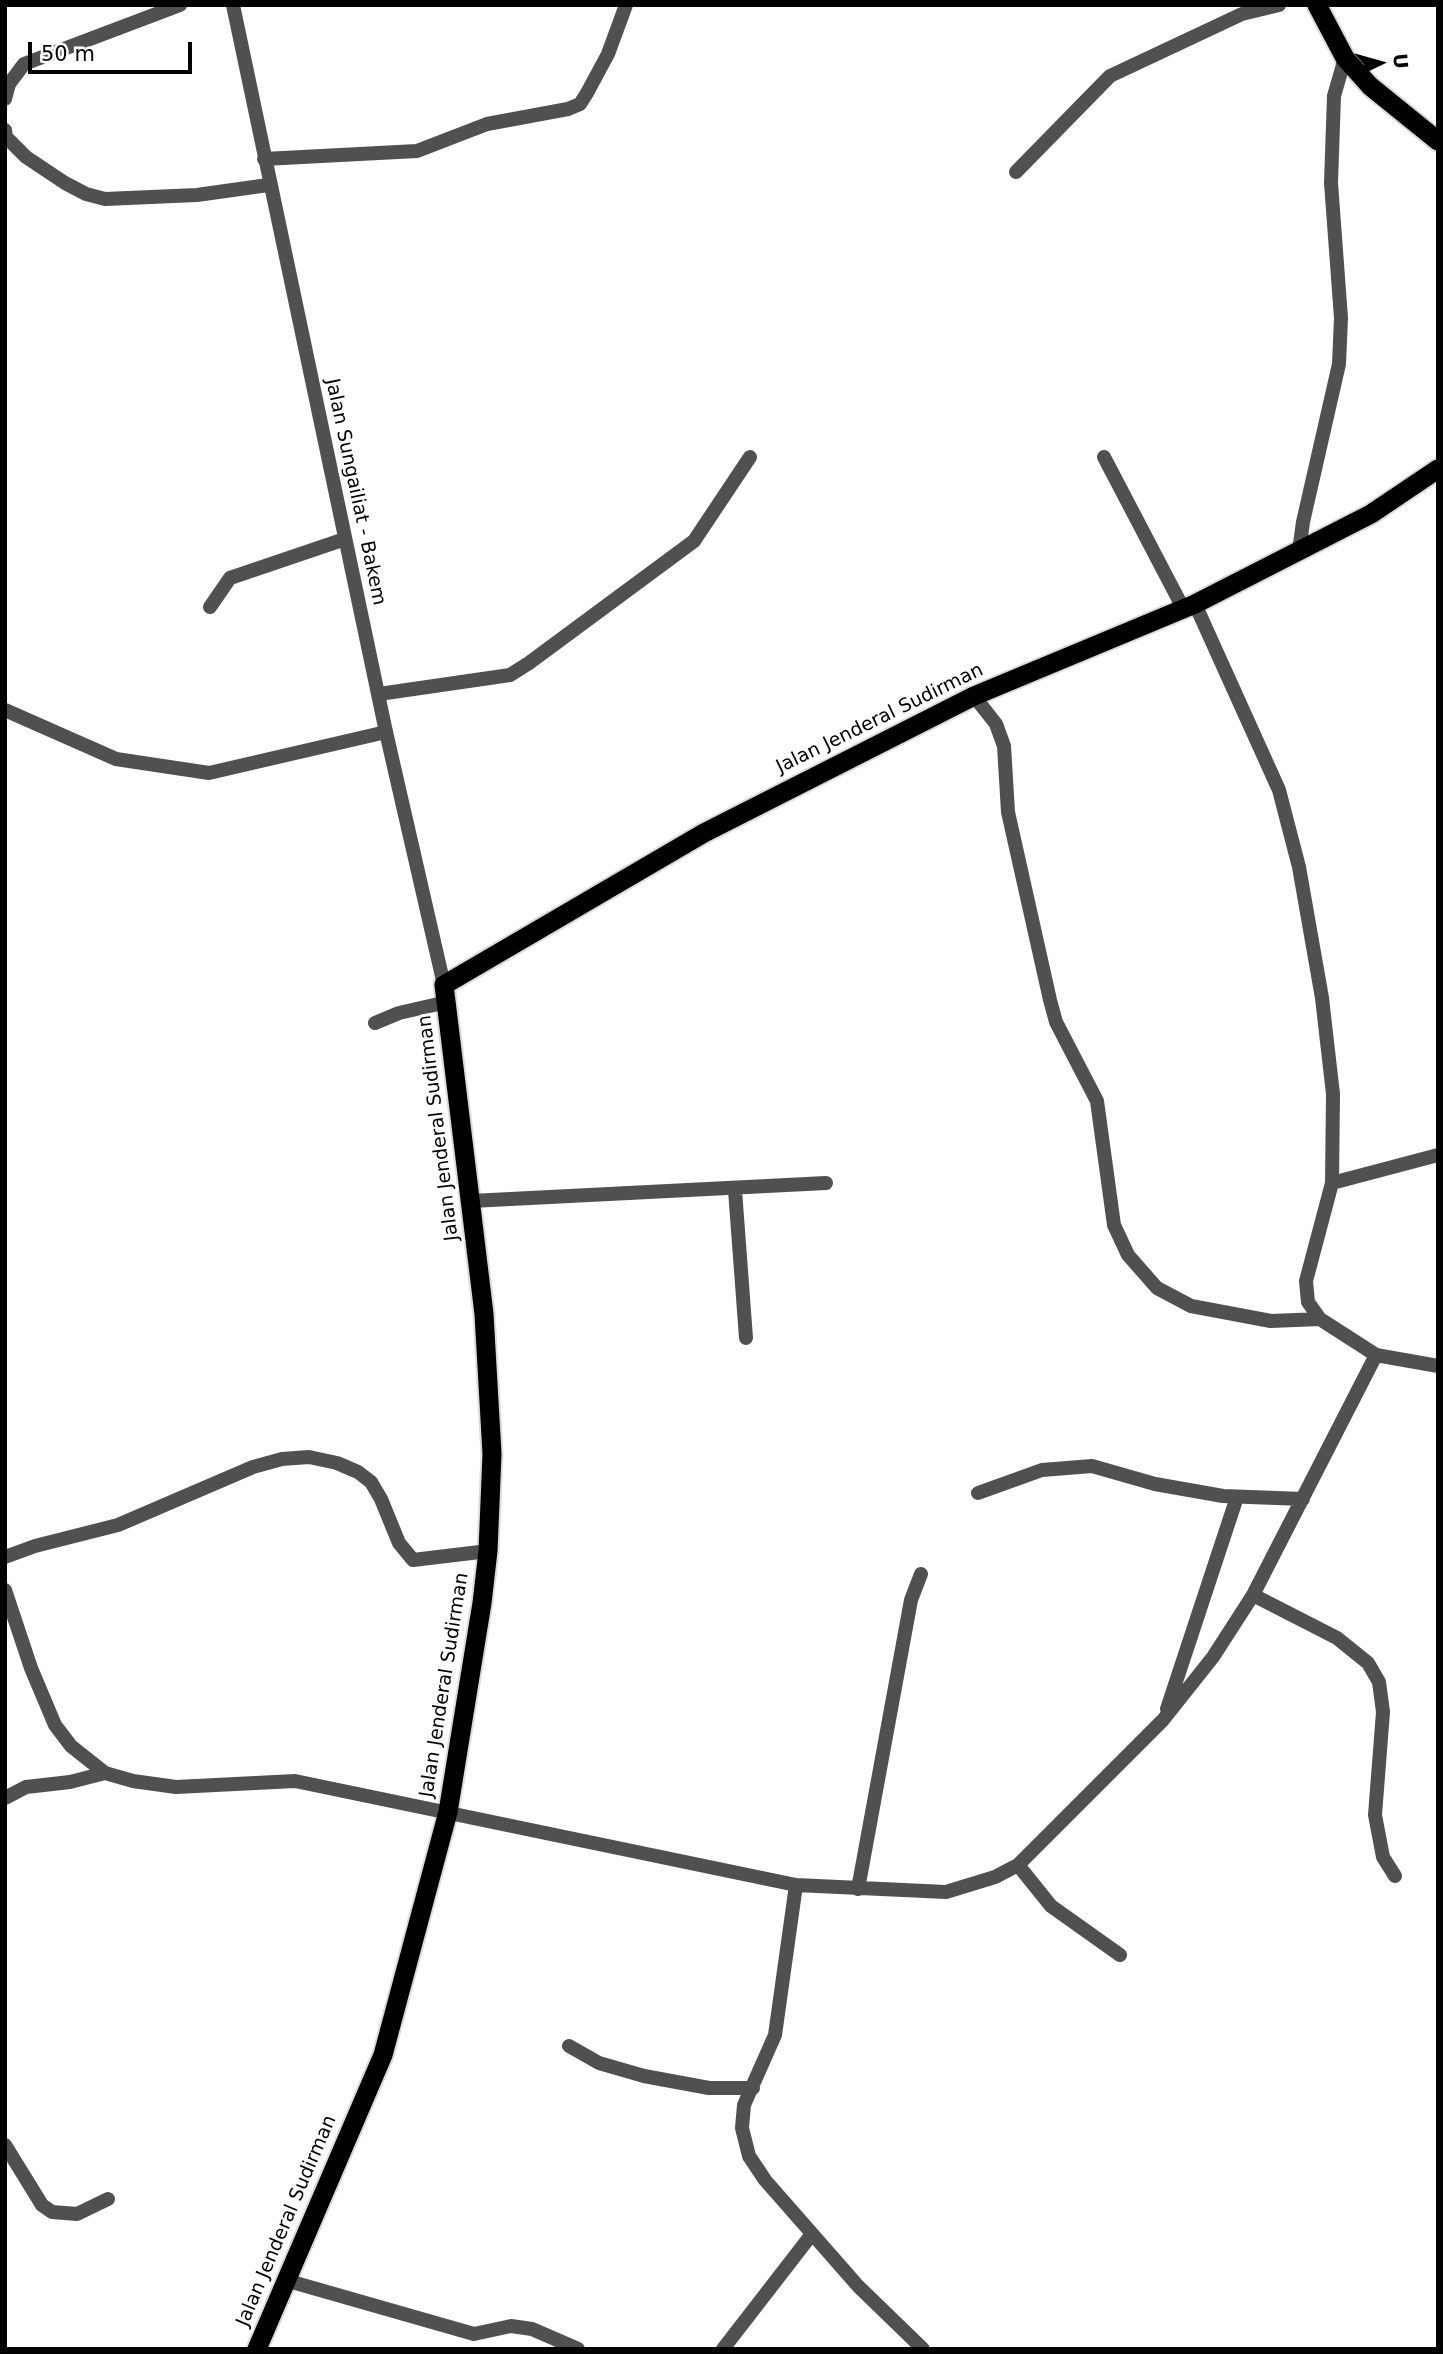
<!DOCTYPE html>
<style>
body{margin:0}
#map{position:relative;width:1443px;height:2354px;overflow:hidden;background:#fff;font-family:"DejaVu Sans",sans-serif}
canvas{display:block}
.frame{position:absolute;inset:0;border:7px solid #000;pointer-events:none}
.north{position:absolute;left:1345px;top:28px;width:70px;height:70px;-webkit-text-stroke:5px #fff;paint-order:stroke;rotate:85deg;font-size:19px;font-weight:700;line-height:28px;text-align:center;color:#000}
.north::after{content:'';display:block;margin:auto;width:24px;height:32px;background:#000;clip-path:polygon(50% 0,100% 100%,50% 72%,0 100%)}
.scale{position:absolute;left:28px;top:42px;width:164px;height:32px;box-sizing:border-box;border:4px solid #000;border-top:0;padding-left:9px;font-size:21px;line-height:24px;white-space:nowrap;color:#000;-webkit-text-stroke:5px #fff;paint-order:stroke}
</style>
<div id="map">
<canvas width="1443" height="2354"></canvas>
<div class="frame"></div>
<div class="north">U</div>
<div class="scale">50 m</div>
</div>
<script>
const ctx = document.querySelector('canvas').getContext('2d');
ctx.lineJoin = 'round';
const shape = rows => new Path2D(rows.map(r => 'M' + r).join(''));
function strokePath(path, color, width, dash) { ctx.strokeStyle = color; ctx.lineWidth = width; ctx.lineCap = dash ? 'butt' : 'round'; ctx.setLineDash(dash || []); ctx.stroke(path); }
function write(font, color, halo, rows, align = 'center') {
  ctx.font = font + ' "DejaVu Sans",sans-serif'; ctx.lineWidth = 6; ctx.setLineDash([]); ctx.textBaseline = 'middle'; ctx.strokeStyle = halo; ctx.fillStyle = color; for (const [text, x, y, turn = 0] of rows) {
    ctx.save(); ctx.translate(x, y); ctx.rotate((+turn || 0) * Math.PI / 180); ctx.textAlign = isNaN(turn) ? turn : align; if (halo) ctx.strokeText(text, 0, 0); ctx.fillText(text, 0, 0); ctx.restore();
  }
}
const minor = shape([
 [5,99,9,84,24,64,180,5],
 [5,130,6,137,26,157,65,183,86,194,105,199,197,195,268,185],
 [264,159,417,151,487,124,568,109,580,104,587,93,608,54,626,5],
 [1016,172,1110,76,1242,14,1279,5],
 [1104,457,1183,608],
 [1299,551,1303,522,1339,364,1341,318,1331,183,1334,96,1345,58],
 [1195,604,1279,790,1299,867,1322,998,1333,1094,1332,1183,1306,1281,1308,1302,1320,1319,1376,1355,1438,1366],
 [210,607,230,578,345,539],
 [379,694,510,675,529,663,694,541,750,457],
 [974,696,996,724,1004,746,1008,812,1050,1000,1056,1022,1097,1101,1114,1225,1128,1255,1157,1288,1191,1306,1271,1321,1320,1319],
 [5,710,116,759,209,773,386,732],
 [375,1023,399,1013,447,1002],
 [1332,1183,1438,1155],
 [735,1190,746,1338],
 [471,1201,826,1183],
 [978,1493,1042,1470,1092,1466,1155,1484,1223,1496,1303,1499],
 [5,1557,35,1546,118,1525,253,1467,282,1459,309,1457,337,1463,358,1472,371,1482,381,1499,399,1543,413,1560,488,1551],
 [5,1590,31,1668,55,1725,71,1746,105,1773,133,1781,176,1787,295,1781,796,1885,946,1892,995,1877,1018,1865,1163,1720,1213,1657,1253,1595,1376,1355],
 [1253,1595,1337,1638,1368,1663,1379,1682,1383,1712,1375,1815,1383,1857,1395,1876],
 [1167,1709,1237,1497],
 [5,1798,26,1787,70,1782,105,1773],
 [1018,1865,1051,1906,1120,1955],
 [796,1885,775,2035,744,2105,742,2128,749,2156,765,2180,858,2286,923,2349],
 [858,1889,911,1600,921,1574],
 [569,2046,599,2063,644,2076,709,2088,753,2088],
 [5,2145,42,2205,52,2212,77,2214,108,2199],
 [285,2280,474,2334,511,2326,532,2329,578,2349],
 [723,2349,812,2234]
]);
const tertiary = shape([
 [233,5,386,732,444,985]
]);
const trunk = shape([
 [1317,5,1345,58,1370,86,1438,141],
 [257,2349,383,2055,448,1812,482,1603,488,1551,492,1454,484,1314,444,985,704,833,974,696,1195,604,1371,514,1438,469]
]);
const streetNames = [
 ["Jalan Sungailiat - Bakem",355,492,78],
 ["Jalan Jenderal Sudirman",880,719,-26],
 ["Jalan Jenderal Sudirman",439,1128,-97],
 ["Jalan Jenderal Sudirman",445,1685,-81],
 ["Jalan Jenderal Sudirman",287,2221,-67]
];
strokePath(trunk, '#dbdbdb', 23);
strokePath(minor, '#505050', 14);
strokePath(tertiary, '#505050', 14);
strokePath(trunk, '#000', 19);
write('19px', '#000', '#fff', streetNames);
</script>
